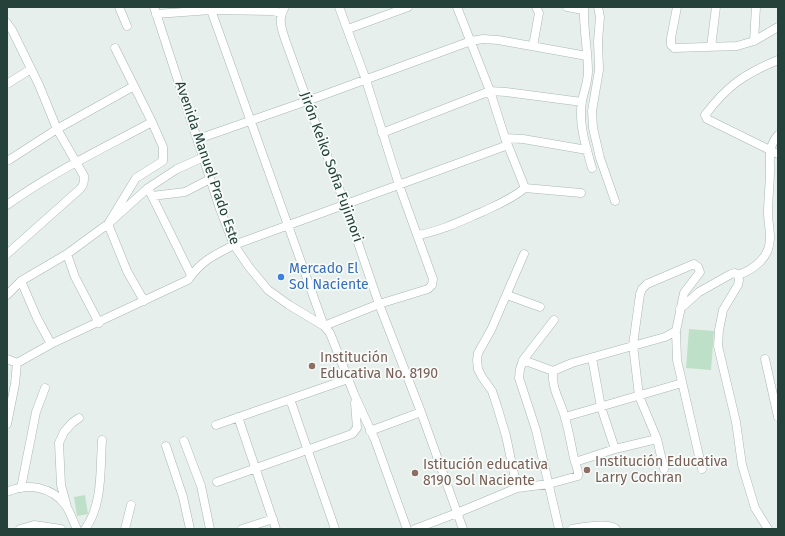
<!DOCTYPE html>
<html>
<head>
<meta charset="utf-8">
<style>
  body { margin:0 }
  #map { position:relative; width:785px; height:536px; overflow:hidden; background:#e6efeb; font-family:"Fira Sans",sans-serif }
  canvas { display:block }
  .frame { position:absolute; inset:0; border:8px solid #24423a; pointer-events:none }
</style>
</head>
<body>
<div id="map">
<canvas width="785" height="536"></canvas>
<div class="frame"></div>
</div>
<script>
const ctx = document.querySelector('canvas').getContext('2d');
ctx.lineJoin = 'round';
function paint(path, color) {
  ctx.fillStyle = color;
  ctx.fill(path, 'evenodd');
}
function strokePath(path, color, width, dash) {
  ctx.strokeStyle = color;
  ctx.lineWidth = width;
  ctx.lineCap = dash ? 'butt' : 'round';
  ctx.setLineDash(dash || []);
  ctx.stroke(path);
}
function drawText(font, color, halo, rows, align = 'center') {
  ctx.font = font + ' "Fira Sans",sans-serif';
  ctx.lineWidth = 3.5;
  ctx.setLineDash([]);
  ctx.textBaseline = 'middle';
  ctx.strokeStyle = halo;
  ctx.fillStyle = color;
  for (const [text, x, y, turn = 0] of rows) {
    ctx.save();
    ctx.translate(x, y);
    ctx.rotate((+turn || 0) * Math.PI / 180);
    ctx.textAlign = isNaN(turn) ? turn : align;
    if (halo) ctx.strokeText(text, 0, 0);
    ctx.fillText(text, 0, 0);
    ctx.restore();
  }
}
paint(new Path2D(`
  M689,329l25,2 -3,39 -25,-2z
  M85,495l3,19 -11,2 -3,-19z`), '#bfe0c8');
const minor = new Path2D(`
  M119,7l8,19
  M154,7l66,202 14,36 15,22 19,23 21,15 35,21 6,7 24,61 21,46 32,89
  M285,7c-8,12 -3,23 1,35l59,163 34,99 42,108 42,117
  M457,7l33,84 15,47 20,50
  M567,7l16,3
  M584,7c-1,21 4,43 4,64 0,11 -4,20 -6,30 -4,22 4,46 10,67
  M598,7l2,10 -2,24 1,29 -7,41 1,17 7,30 15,43
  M677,7l-6,31v7l3,3 63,-2 17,-5 24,-14
  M211,10l113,316 55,-22 49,-15 4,-4 1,-6 -34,-94 -33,-105 -27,-73
  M156,14l55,-4 62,1 8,2
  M7,23l5,7 27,55 18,44 27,47c0,6 0,9 -4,13l-73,65
  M348,29l60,-22
  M754,41l2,-34
  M533,46l6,-33 -3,-6
  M711,47l5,-40
  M115,48l37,74 11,25v14l-27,17 -28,46 19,47 17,30
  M778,60c-34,14 -51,26 -73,55l2,4 71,35
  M7,84l24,-15
  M382,133l108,-42 16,1 76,10
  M505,138l18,1 64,11
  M198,139l109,-38 164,-60 12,-2 15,1 89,16
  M9,160l48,-31 77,-43
  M148,188l43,87
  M152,196l33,-4 25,-13
  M7,205c44,-32 97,-57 145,-83
  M418,235c23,-4 43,-14 64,-23 15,-7 30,-13 43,-24l56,5
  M67,254l8,23 24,46
  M738,275c17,-6 32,-18 32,-37 0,-9 -2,-17 -2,-25 0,-14 2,-29 2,-43 0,-14 -2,-23 8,-35
  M21,281l16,37 14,26
  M7,295l14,-14 46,-27 41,-30 40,-36 29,-19 27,-12
  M507,295l33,12
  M680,309l19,-17 32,-18 4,-1 3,2 1,5 -1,5 -15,25 -4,20 -1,16 18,76 6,43 13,43 13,21
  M554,320l-31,40 -3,9 -1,9 17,52 23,99
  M592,358l9,49 14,42
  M7,359l10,4
  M765,359l13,58
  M523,360l30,11
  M290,399l45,130
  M238,417l38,112
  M565,417l117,-34
  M7,424l8,-40 2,-21 34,-19 137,-64c14,-20 25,-24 46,-35l274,-100
  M216,425l132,-46
  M370,431l51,-19
  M184,441l17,45 9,43
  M166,446l17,51 7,32
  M575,462l40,-13 42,-10
  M664,469l-7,-30 -18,-43 -6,-51 7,-51 2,-5 5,-5 47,-20 4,3 2,5 -16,21 -8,38 1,29 25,109
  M217,482l135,-48 5,-6 -2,-25
  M21,488l15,-76 9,-24
  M517,488l-11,-52 -9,-30 -5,-15 -10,-14 -4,-8 -1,-9 1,-7 13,-23 33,-76
  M7,492c20,-10 46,-5 59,14 5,7 7,16 11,23
  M67,507l-6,-22 -2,-42 5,-11 8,-9 7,-5
  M20,529l14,-4 27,4
  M85,529c18,-24 15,-60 17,-89
  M125,529l6,-24
  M242,529l31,-10
  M415,529l42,-16 60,-25 32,-4 29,-8c1,-6 -3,-12 -4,-18 -3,-13 -5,-27 -9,-40 -4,-17 -14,-29 -12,-47l19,-8 93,-26 11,-6
  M572,529c9,-2 38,-7 44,0`);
strokePath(minor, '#a8b8b2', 9);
strokePath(minor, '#fff', 8);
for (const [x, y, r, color] of [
  [281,277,4,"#3f7fe0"],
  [312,366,4,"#8d6e63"],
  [587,470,4,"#8d6e63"],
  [415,473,4,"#8d6e63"]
]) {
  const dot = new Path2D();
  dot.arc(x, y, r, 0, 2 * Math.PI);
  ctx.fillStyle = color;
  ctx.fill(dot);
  strokePath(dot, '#f7fbf9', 1.5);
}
drawText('14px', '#24423a', '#f7fbf9', [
  ["Avenida Manuel Prado Este",207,163,71],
  ["Jirón Keiko Sofia Fujimori",331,167,70]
]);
drawText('14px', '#366cbe', '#f7fbf9', [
  ["Mercado El",289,269],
  ["Sol Naciente",289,285]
], 'left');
drawText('14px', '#785e54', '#f7fbf9', [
  ["Institución",320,358],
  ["Educativa No. 8190",320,374],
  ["Institución Educativa",595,462],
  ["Larry Cochran",595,478],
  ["Istitución educativa",423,465],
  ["8190 Sol Naciente",423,481]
], 'left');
</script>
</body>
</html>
